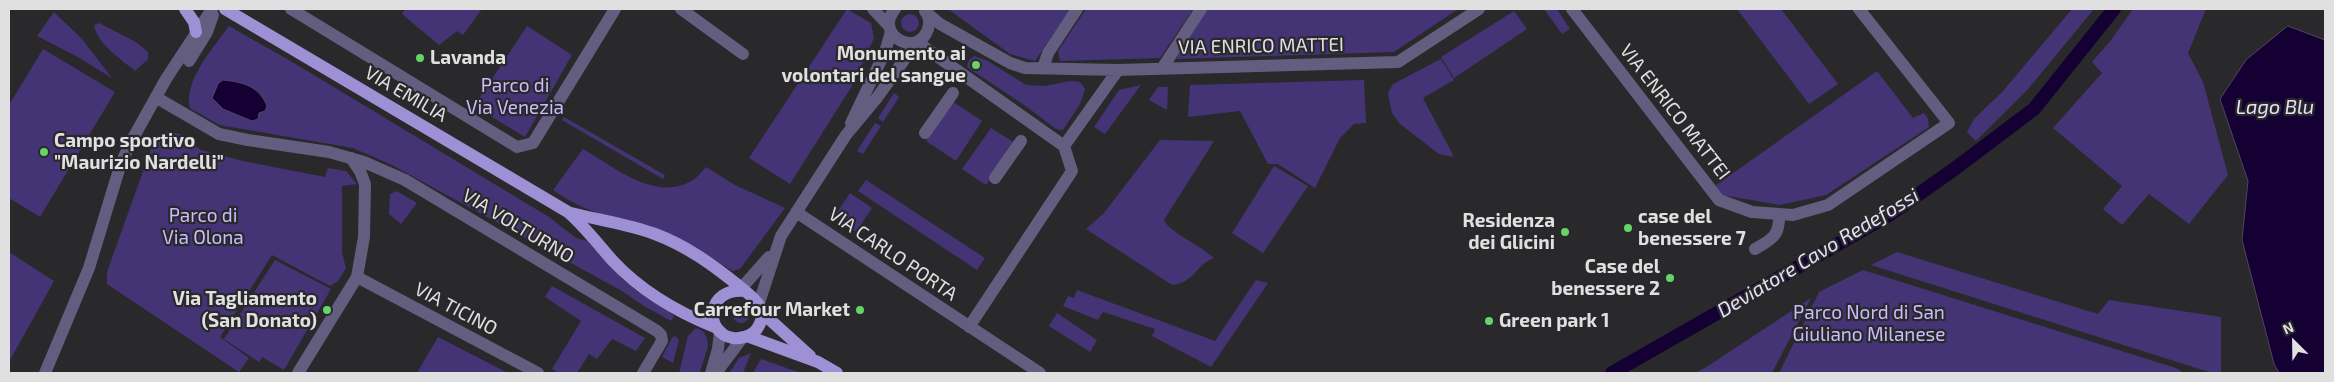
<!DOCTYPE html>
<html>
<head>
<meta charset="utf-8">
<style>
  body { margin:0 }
  #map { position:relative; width:2334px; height:382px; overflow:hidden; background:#29282b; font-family:"Exo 2",sans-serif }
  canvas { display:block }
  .frame { position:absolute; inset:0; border:10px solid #e0e0e1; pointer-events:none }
  .north { position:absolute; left:2269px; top:317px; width:50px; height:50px; -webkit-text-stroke:4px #29282b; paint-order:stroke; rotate:337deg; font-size:14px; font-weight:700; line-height:20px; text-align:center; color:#e0e0e1 }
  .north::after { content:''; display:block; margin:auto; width:18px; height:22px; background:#e0e0e1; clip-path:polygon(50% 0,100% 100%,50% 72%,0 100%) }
</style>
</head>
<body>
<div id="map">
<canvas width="2334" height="382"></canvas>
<div class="frame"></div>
<div class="north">N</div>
</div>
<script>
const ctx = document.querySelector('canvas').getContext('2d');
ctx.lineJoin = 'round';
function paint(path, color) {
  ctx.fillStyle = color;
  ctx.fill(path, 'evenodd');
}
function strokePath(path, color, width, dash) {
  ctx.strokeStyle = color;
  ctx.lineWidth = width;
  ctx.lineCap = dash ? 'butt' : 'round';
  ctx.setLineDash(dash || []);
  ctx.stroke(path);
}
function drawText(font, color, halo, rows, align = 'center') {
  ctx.font = font + ' "Exo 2",sans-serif';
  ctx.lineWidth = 4.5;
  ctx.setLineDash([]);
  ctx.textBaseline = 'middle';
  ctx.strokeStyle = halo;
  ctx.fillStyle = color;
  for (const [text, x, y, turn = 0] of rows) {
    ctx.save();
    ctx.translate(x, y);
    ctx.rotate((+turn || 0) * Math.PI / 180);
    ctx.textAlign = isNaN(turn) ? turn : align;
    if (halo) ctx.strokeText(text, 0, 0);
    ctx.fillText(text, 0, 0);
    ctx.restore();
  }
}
paint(new Path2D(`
  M405,9h77l-19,26 -6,-4 -18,14 -37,-31z
  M847,9l24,14 3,15 -22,48 -62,98 -41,-26z
  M948,9h122l-35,52 -25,-7z
  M1086,9h107l-33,49 -100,3 -2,-10z
  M1207,9h251l-64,43 -218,7 20,-36z
  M1544,9h13l13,20 -8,5z
  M1737,9h44l57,75 -29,20z
  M2072,9h22l-65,79 -53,53 -9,-9 7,-13 29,-28z
  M2133,9h73l-18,44 15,29 25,93 -39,49 -40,-30 -27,31 -19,-16 19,-23 -69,-58 49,-55 -10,-11 19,-22z
  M1514,11l13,18 -73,49 -13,-21z
  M54,12l28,27 30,39 -36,-22 -39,-20z
  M901 23a9 9 0 1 1 18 0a9 9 0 1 1-18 0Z
  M99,23l37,19 12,10v7l-13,12c-15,-13 -37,-26 -41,-46z
  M229,26l65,37 255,154 27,21 12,3 33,37 17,14 34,22 2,2 -3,5 -27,-15 -22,-15 -230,-126 -39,-17 -134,-23 -29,-17c-7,-27 24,-61 39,-82z
  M527,26l45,29 -47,82 -51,-31z
  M43,49l72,43 -75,125 -31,-19v-93z
  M974,56l14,5 38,24 19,1 25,-5 10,1 5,7 -5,15 -17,26 -7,-1 -29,-22 -60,-40 2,-7z
  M1441,59l13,21 -31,18 31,59 -15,-3 -39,-30 -8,-11 -4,-20 5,-9z
  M1877,71l36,47 11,-5 4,6 1,8 -103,68 -46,10 -58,-10 -7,-9z
  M1364,80l2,43 -12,1 -14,14 -25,50 -37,-24h-10l-28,-53 -52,6 2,-32z
  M1141,85l-36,49 -11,-7 25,-37z
  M1158,87h10l-1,23 -18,-10z
  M894,93l5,4 -16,25 -5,-4z
  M952,101l30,20 -26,40 -30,-20z
  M564,117l101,58 -2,4 -101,-59z
  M875,123l6,3 -18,28 -6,-3z
  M991,128l24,15 -29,42 -24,-16z
  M167,131l17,4 5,6 12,9 42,11 82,16 3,-9 18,3 11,13 -15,2v67l4,15 -8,13 -8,5 -58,-31 -52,82 29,21 -10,14 -132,-88v-12l44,-123z
  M1160,140l54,1 -50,79c5,12 39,27 50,38 -20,8 -17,23 -42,27l-86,-56 18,-16z
  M583,149c32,18 72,54 110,31 5,-3 9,-9 13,-13l29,18 50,23 -45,61 -8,2c-22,-14 -37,-27 -62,-36 -45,-17 -76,-16 -117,-45z
  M1274,166l34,20 -45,67 -31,-20z
  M866,180l119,78 -8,12 -119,-79z
  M397,191l20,12 -16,21 -12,-10 1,-20z
  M850,193l22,15 -16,24 -22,-15z
  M9,252l45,29 -45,81z
  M1897,252l201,62 11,-14 112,17v56h-9l-341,-108z
  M275,260l56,29 -47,81 -22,-13 -3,5 -35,-23z
  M1863,270l313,98 8,5h-405l40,-81z
  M1256,280l12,3 -57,84 -59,-31 3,-7 -52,-17 -5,8 -35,-14 5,-10 6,2 3,-8 138,51z
  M552,286l93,52 -9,13 -24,-12 -15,20 -8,-5 -12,19h-18l-7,-4 29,-48 -36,-24z
  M1811,298l-39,75h-77l13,-7z
  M732 314a9 9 0 1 1 18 0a9 9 0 1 1-18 0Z
  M1057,313l40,27 -7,12 -41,-26z
  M696,328l7,3 4,7 1,8 -8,26 -21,1 9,-37z
  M675,336l4,4 -6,23 -11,-6 10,-19z
  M438,337l70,36h-91z
  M751,353l-8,20h-14l10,-15z
  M761,359l40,14h-48z`), '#453475');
const water = new Path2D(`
  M2288,26l37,14v333h-46l-5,-9 -32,-124 6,-59 -28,-82 26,-39z
  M223,80c20,2 36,6 44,26l-2,5 -6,2 -1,6 -6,2 -29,-12 -11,-11 6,-14z`);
paint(water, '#140033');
strokePath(water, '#514367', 1);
strokePath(new Path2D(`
  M1612,373l277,-158 64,-45 81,-61 80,-100`), '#140033', 14);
strokePath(new Path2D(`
  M291,9l226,138 16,-4 82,-134
  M681,9l62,45
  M873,9l16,17
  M895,9c-22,26 23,50 33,20 2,-6 1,-13 -3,-18
  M1572,9l147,191 33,12 41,3 35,-10 121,-82 -90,-114
  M917,42l147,104 54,-76 -93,-2 -15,-5 -70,-39 -13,-11
  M189,61l18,-29 6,-17
  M1163,67l38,-58
  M1043,68l5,-15 29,-44
  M1118,70l280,-8 81,-53
  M157,98l62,36 29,6 81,12 35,10 41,18 252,151 4,4 1,6 -19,32
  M851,123l34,-71 6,-20
  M925,133l28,-40
  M995,178l26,-37
  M796,212l244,161
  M1755,249c18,-10 25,-14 24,-35
  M357,277l181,96
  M735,290l10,-6 24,-27
  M759,303l22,-67 65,-101 30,-36 41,-57
  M969,327l103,-156 -8,-25
  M45,373l44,-105 32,-105 11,-23 34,-61 46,-70
  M298,373l59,-96 7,-40 1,-53 -5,-13 -9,-13
  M711,373l7,-24 2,-18
  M716,373l27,-36`), '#635d7f', 12);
strokePath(new Path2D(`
  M185,9l9,13 2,10
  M225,9l343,203c17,15 30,32 45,49 28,30 66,52 104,67
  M571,213c28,7 57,11 84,21 32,12 58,31 84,52 13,11 32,22 18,43 -5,7 -16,10 -24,9 -30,-5 -27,-51 12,-47
  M761,308l7,10 42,38
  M747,336l71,26 19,11`), '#9e90d4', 12);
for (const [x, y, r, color] of [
  [420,58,5,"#68d465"],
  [976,65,5,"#68d465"],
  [44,152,5,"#68d465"],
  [1628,228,5,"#68d465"],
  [1565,232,5,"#68d465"],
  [1670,278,5,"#68d465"],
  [327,310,5,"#68d465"],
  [860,310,5,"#68d465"],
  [1489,321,5,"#68d465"]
]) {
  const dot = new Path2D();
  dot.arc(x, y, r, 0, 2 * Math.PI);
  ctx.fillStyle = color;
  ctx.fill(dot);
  strokePath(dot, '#29282b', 2);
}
drawText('19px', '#e0e0e1', '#29282b', [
  ["VIA ENRICO MATTEI",1261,46,-1],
  ["VIA EMILIA",406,94,30],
  ["VIA ENRICO MATTEI",1675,112,52],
  ["VIA VOLTURNO",518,226,31],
  ["VIA CARLO PORTA",893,254,34],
  ["VIA TICINO",456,309,28]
]);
drawText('bold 19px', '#e0e0e1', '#29282b', [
  ["Monumento ai",966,54],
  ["volontari del sangue",966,76],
  ["Lavanda",430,58,"left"],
  ["Campo sportivo",54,141,"left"],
  ["\"Maurizio Nardelli\"",54,163,"left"],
  ["case del",1638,217,"left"],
  ["benessere 7",1638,239,"left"],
  ["Residenza",1555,221],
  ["dei Glicini",1555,243],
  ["Case del",1660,267],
  ["benessere 2",1660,289],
  ["Via Tagliamento",317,299],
  ["(San Donato)",317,321],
  ["Carrefour Market",850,310],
  ["Green park 1",1499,321,"left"]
], 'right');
drawText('19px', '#c9bdfd', '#29282b', [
  ["Parco di",515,86],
  ["Via Venezia",515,108],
  ["Parco di",203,216],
  ["Via Olona",203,238],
  ["Parco Nord di San",1869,313],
  ["Giuliano Milanese",1869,335]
]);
drawText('italic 20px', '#e4e0f6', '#29282b', [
  ["Lago Blu",2275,107],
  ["Deviatore Cavo Redefossi",1818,253,-31]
]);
</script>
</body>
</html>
